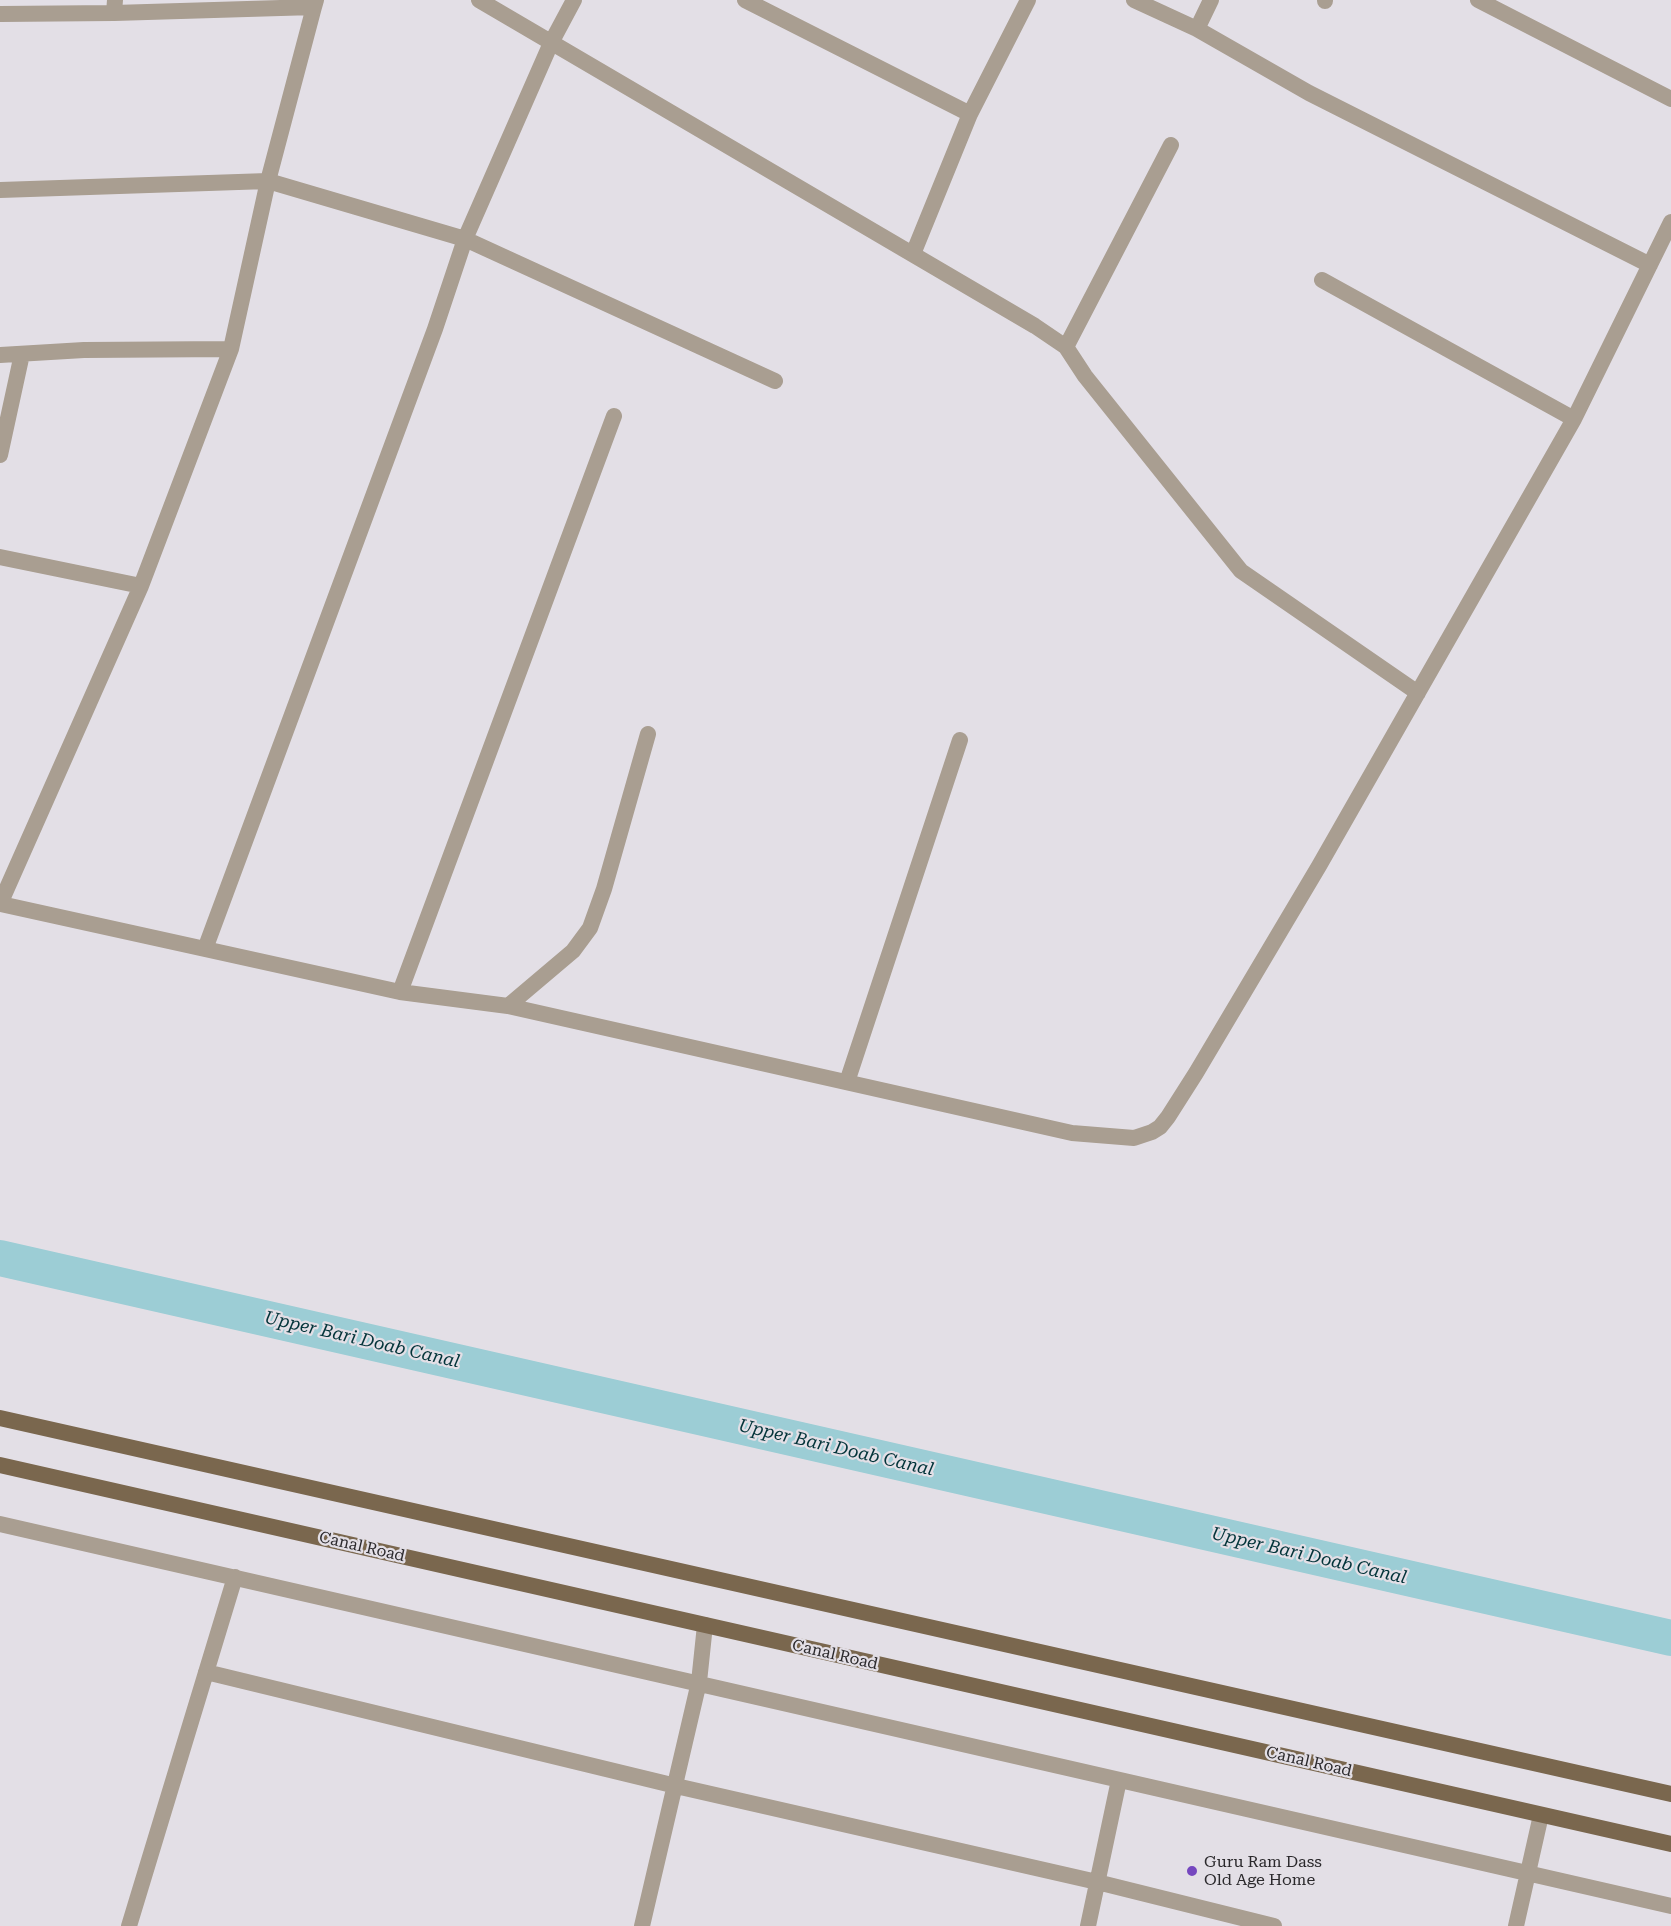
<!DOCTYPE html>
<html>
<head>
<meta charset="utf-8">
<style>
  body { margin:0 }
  canvas { display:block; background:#e3dfe6 }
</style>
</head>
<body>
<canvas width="1671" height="1926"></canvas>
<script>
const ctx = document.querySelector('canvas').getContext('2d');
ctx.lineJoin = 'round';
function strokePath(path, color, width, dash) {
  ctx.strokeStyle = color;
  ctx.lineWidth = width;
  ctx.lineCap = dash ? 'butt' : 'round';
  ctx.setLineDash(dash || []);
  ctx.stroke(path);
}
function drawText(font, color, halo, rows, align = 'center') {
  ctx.font = font + ' "Roboto Serif",serif';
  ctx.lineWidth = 4.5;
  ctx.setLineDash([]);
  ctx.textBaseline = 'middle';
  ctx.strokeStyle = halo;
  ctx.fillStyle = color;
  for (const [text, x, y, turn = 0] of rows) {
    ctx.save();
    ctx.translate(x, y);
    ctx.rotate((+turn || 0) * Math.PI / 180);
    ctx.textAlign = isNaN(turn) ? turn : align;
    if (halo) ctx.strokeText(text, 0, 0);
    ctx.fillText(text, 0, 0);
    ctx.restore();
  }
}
strokePath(new Path2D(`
  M0,1258l1671,380`), '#9ccdd5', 36);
strokePath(new Path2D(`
  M115,0l-1,13 200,-6 2,-7
  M479,0l556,326 31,21 19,29 156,195 177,122
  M745,0l225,114 58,-114
  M1134,0l63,29
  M1211,0l-14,29 112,64 341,172
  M1478,0l193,99
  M1325,1v-1
  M0,14l114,-1
  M0,190l268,-9 197,58 310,142
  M913,254l57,-140
  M1322,280l252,139
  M1066,347l105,-202
  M0,355l84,-5 147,-1
  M0,455l22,-101
  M0,557l141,29 90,-237 37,-168 46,-174
  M0,904l141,-318
  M1,904l204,45 230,-620 30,-90 86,-196 23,-43
  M205,949l195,43 214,-576
  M400,992l108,14 564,127 62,5 18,-6 8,-5 8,-10 28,-44 123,-207 255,-447 97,-197
  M508,1006l65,-55 17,-23 14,-39 44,-155
  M847,1082l113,-342
  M0,1524l1671,382
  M206,1672l470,114 421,96 177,44
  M129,1926l106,-349
  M642,1926l57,-244 6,-57
  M1088,1926l31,-146
  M1516,1926l25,-111`), '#a99e91', 16);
strokePath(new Path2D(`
  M0,1418l1671,376
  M0,1465l1671,379`), '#7a674e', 16);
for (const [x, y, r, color] of [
  [1192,1871,6,"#7547bf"]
]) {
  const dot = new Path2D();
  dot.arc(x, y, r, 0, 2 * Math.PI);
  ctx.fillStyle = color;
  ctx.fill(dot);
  strokePath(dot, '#e3dfe6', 2);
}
drawText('16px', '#2b292c', '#e3dfe6', [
  ["Canal Road",362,1547,13],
  ["Canal Road",835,1655,13],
  ["Canal Road",1309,1762,13]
]);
drawText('16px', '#2b292c', '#e3dfe6', [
  ["Guru Ram Dass",1204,1862],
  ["Old Age Home",1204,1880]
], 'left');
drawText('italic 18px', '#03343a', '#e3dfe6', [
  ["Upper Bari Doab Canal",362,1340,13],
  ["Upper Bari Doab Canal",836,1448,13],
  ["Upper Bari Doab Canal",1309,1556,13]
]);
</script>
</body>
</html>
